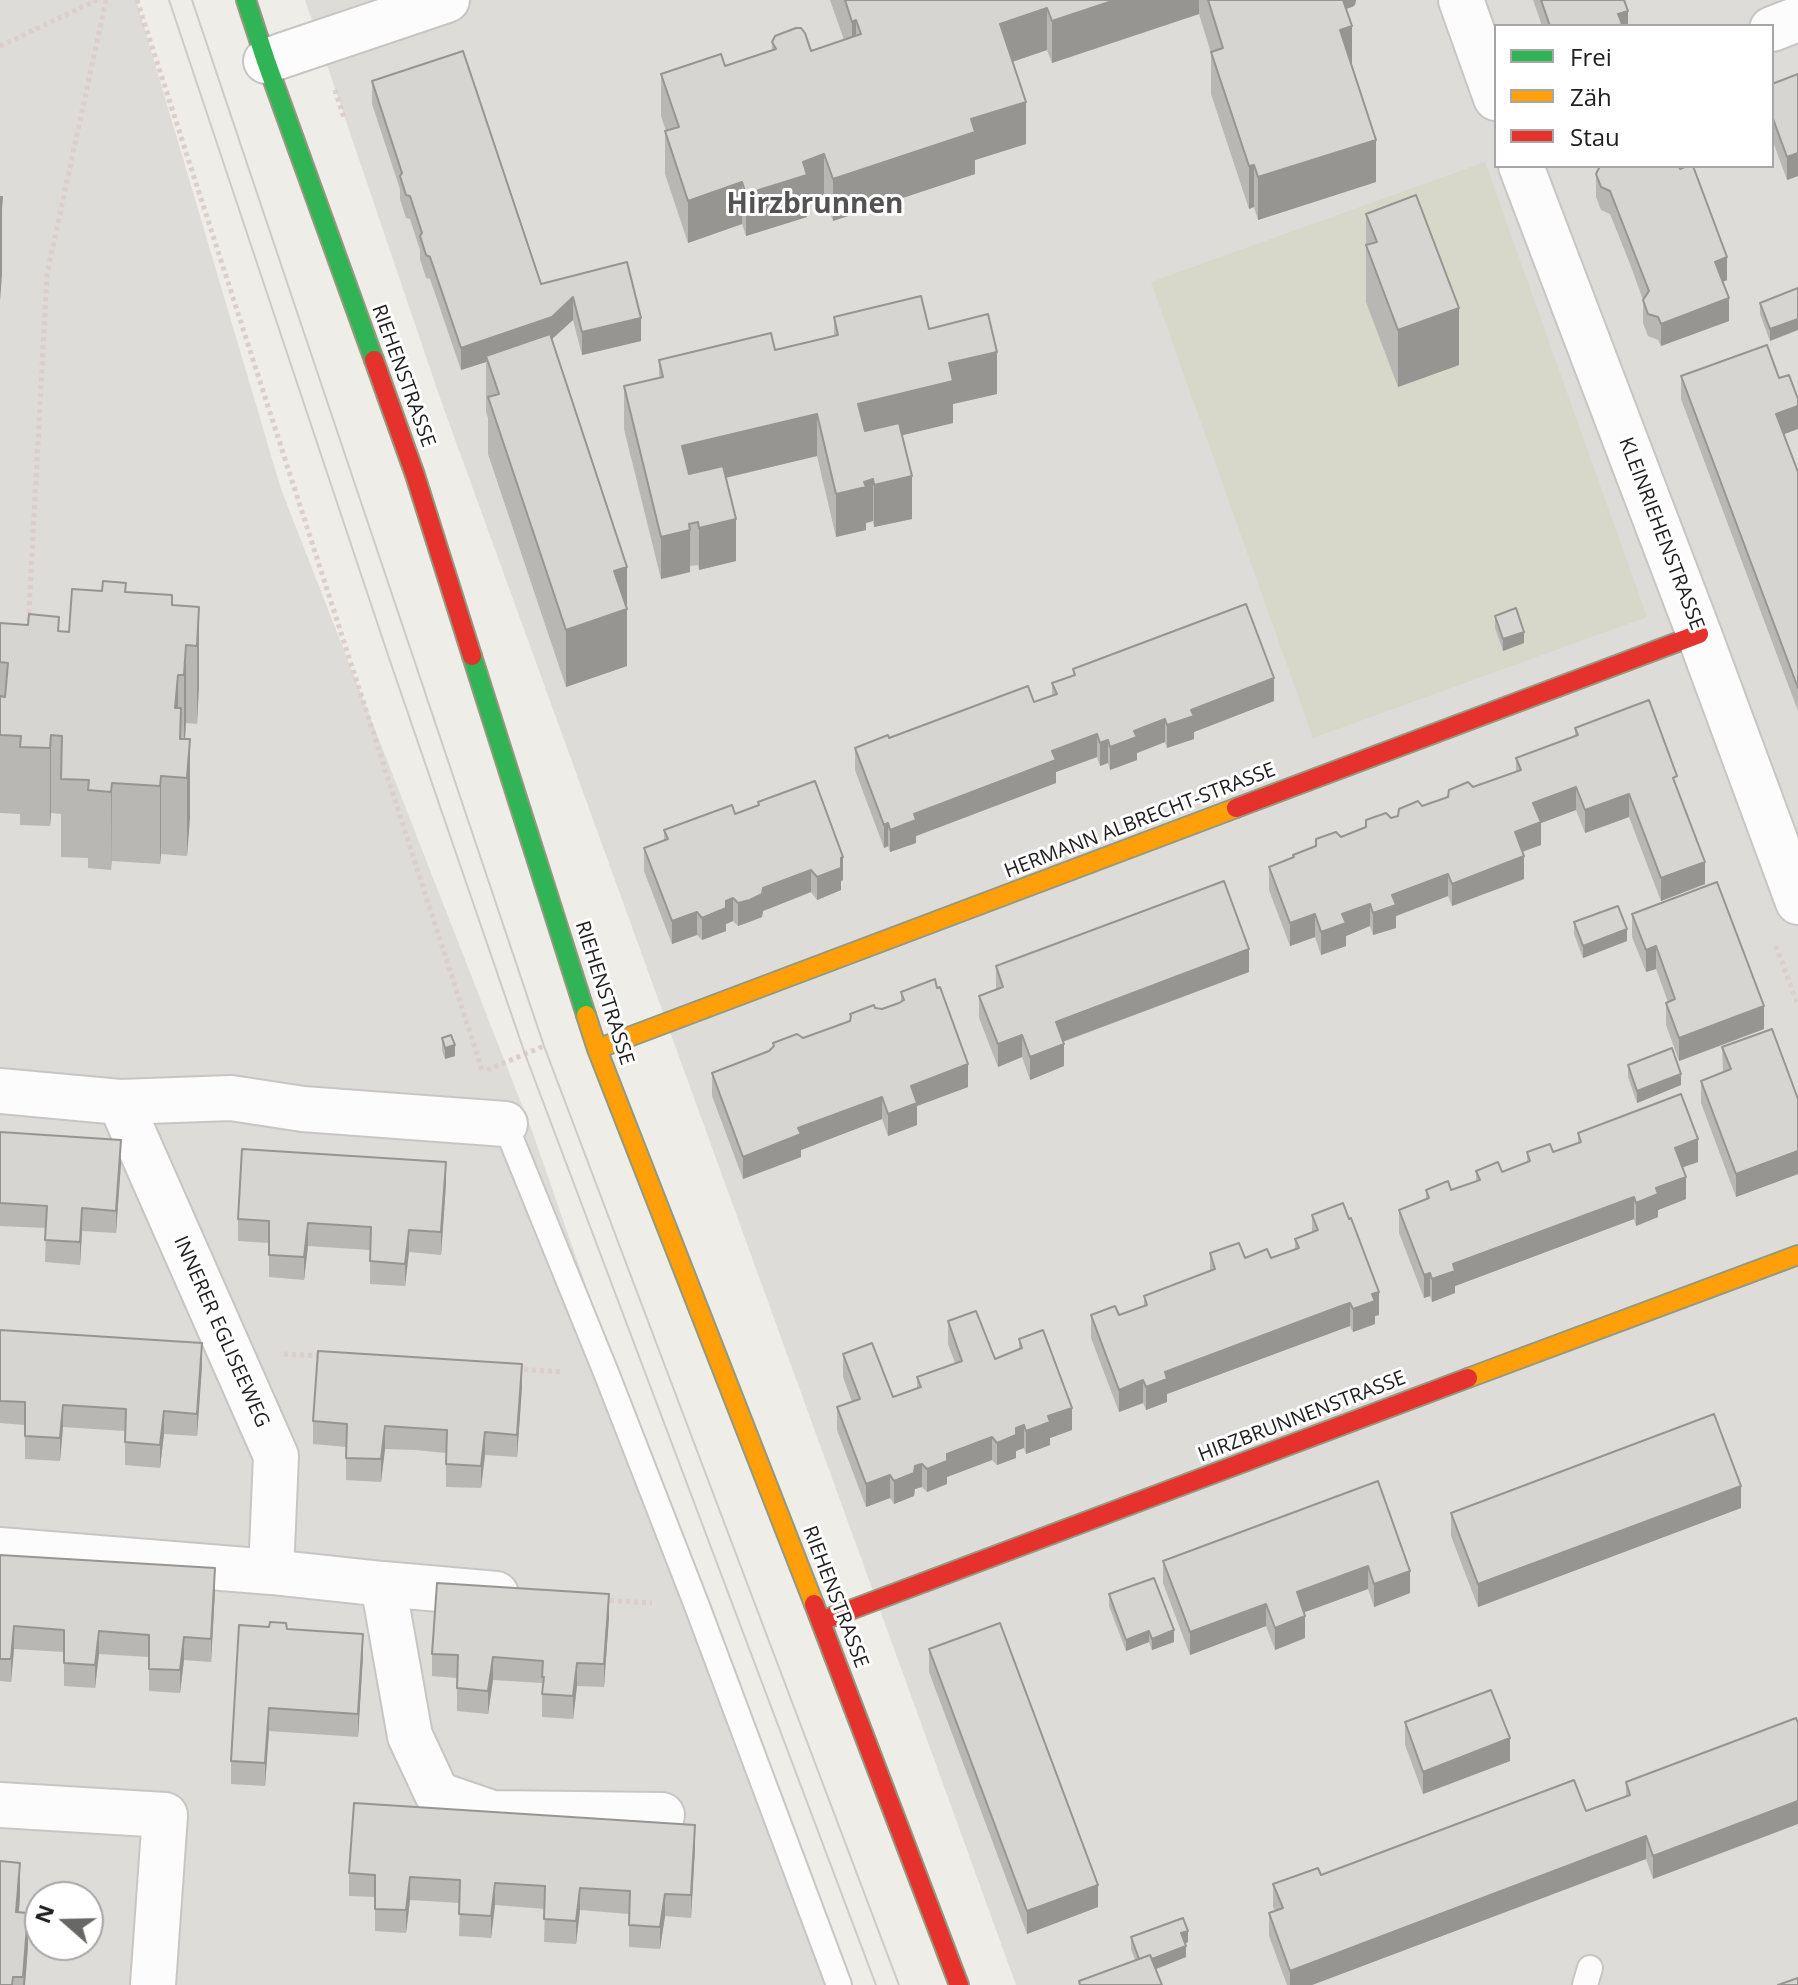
<!DOCTYPE html>
<html>
<head>
<meta charset="utf-8">
<style>
  body { margin:0 }
  #map { position:relative; width:1798px; height:1985px; overflow:hidden; background:#eeede8; font-family:"Open Sans",sans-serif }
  canvas { display:block }
  .legend { position:absolute; left:1494px; top:24px; width:280px; height:144px; box-sizing:border-box; background:#fff; border:2px solid #a6a6a6; margin:0; padding:10px 14px; list-style:none; font-size:24px; color:#202020 }
  .legend li { display:flex; align-items:center; gap:16px; height:40px }
  .legend b { width:40px; border:2px solid #a6a6a6 }
  .north { position:absolute; left:24px; top:1881px; width:80px; height:80px; box-sizing:border-box; background:#fff; border:2px solid #a6a6a6; border-radius:50%; rotate:290deg; font-size:22px; font-weight:700; line-height:32px; text-align:center; color:#202020 }
  .north::after { content:''; display:block; margin:auto; width:28px; height:36px; background:#686866; clip-path:polygon(50% 0,100% 100%,50% 72%,0 100%) }
</style>
</head>
<body>
<div id="map">
<canvas width="1798" height="1985"></canvas>
<ul class="legend">
<li><b style="height:10px;background:#30b455"></b>Frei</li>
<li><b style="height:10px;background:#ff9f0a"></b>Zäh</li>
<li><b style="height:10px;background:#e5322d"></b>Stau</li>
</ul>
<div class="north">N</div>
</div>
<script>
const ctx = document.querySelector('canvas').getContext('2d');
ctx.lineJoin = 'round';
function paint(path, color) {
  ctx.fillStyle = color;
  ctx.fill(path, 'evenodd');
}
function strokePath(path, color, width, dash) {
  ctx.strokeStyle = color;
  ctx.lineWidth = width;
  ctx.lineCap = dash ? 'butt' : 'round';
  ctx.setLineDash(dash || []);
  ctx.stroke(path);
}
function drawText(font, color, halo, rows, align = 'center') {
  ctx.font = font + ' "Open Sans",sans-serif';
  ctx.lineWidth = 6;
  ctx.setLineDash([]);
  ctx.textBaseline = 'middle';
  ctx.strokeStyle = halo;
  ctx.fillStyle = color;
  for (const [text, x, y, turn = 0] of rows) {
    ctx.save();
    ctx.translate(x, y);
    ctx.rotate((+turn || 0) * Math.PI / 180);
    ctx.textAlign = isNaN(turn) ? turn : align;
    if (halo) ctx.strokeText(text, 0, 0);
    ctx.fillText(text, 0, 0);
    ctx.restore();
  }
}
paint(new Path2D(`
  M0,0h136l145,489 251,642 298,854h-830zM40,1897h48v48h-48z
  M305,0h1493v1985h-782l-576,-1587zM1496,26h276v140h-276z`), '#dddcd9');
paint(new Path2D(`
  M1485,162l162,455 -334,121 -162,-456z`), '#d7d8c9');
const lane = new Path2D(`
  M505,1124l102,251 90,231 142,379
  M1585,1985l5,-17`);
const street = new Path2D(`
  M1461,0l35,98
  M1772,29l26,-10
  M266,61l181,-61
  M1521,166l178,468 99,268
  M0,1091l120,11 111,-4 72,11 202,15
  M0,1550l271,22 5,-116 -156,-354
  M271,1572l112,12 27,152 27,58 55,19 170,2
  M383,1584l113,10
  M0,1805l165,10 -12,170`);
const fast = new Path2D(`
  M246,0l20,61 108,299
  M472,656l114,359`);
const slow = new Path2D(`
  M586,1015l11,34 217,555
  M597,1049l639,-241
  M1468,1378l330,-123`);
const jam = new Path2D(`
  M374,360l41,115 57,181
  M1236,808l463,-174
  M814,1604l145,381
  M821,1621l647,-243`);
strokePath(lane, '#c7c6c4', 28);
strokePath(street, '#c7c6c4', 48);
strokePath(fast, '#95997f', 22);
strokePath(slow, '#95997f', 22);
strokePath(jam, '#95997f', 22);
strokePath(new Path2D(`
  M137,0l346,1073
  M0,46l97,-46
  M335,90l9,28
  M28,629l19,-355 59,-274
  M1776,946l22,59
  M487,1070l57,-24
  M284,1354l38,2
  M516,1369l46,3
  M602,1600l50,3`), '#dcceca', 5, [4, 4]);
strokePath(lane, '#fcfcfc', 24);
strokePath(street, '#fcfcfc', 44);
strokePath(fast, '#30b455', 18);
strokePath(slow, '#ff9f0a', 18);
strokePath(jam, '#e5322d', 18);
strokePath(new Path2D(`
  M169,0l221,661 135,393 351,931
  M192,0l352,1046 355,939`), '#cbcbca', 2);
paint(new Path2D(`
  M830,0h526l-1,5 -9,4 6,56 24,117 -118,38 -4,-13 -5,2 -38,-115v-41l-12,-39 -147,49 -5,-13 -35,12 14,82 -51,16v14l-142,47 -9,-25 -17,6v15l-61,19 -4,-12 -54,19 -23,-69v-43h1l-5,-15v-42l64,-8 47,-16v-8l39,9 33,-11z
  M1533,0h91l4,26h-86z
  M1798,74v102l-11,4 -15,-41v-55z
  M372,81l169,203 86,-22 14,79 -59,14 -9,-35 -21,19 75,228v99l-61,21 -78,-233v-36l-2,-6v-50l-25,8 -31,-91 -4,-1 -6,-19v-9l-10,-31 -4,-1 -6,-19v-10l-28,-85z
  M1596,174l131,106 -4,2 6,39 -68,25 -3,-6 -10,-4 -5,-13v-23l-13,-36 -20,-50 -9,-4 -5,-13z
  M1366,214l93,151 -61,22 -32,-85z
  M1798,288l-28,53 -10,-27v-11z
  M834,317l95,12 68,65 -44,10v19l-51,12 10,84 -38,8 -1,-6 -7,2v7l-30,7 -19,-81 -91,22 10,83 -37,9 -1,-5 -8,1v6l-29,7 -37,-150v-43l35,-8v-18l116,-10 59,-14z
  M1681,376l117,53 -14,5 14,38v239l-117,-312z
  M102,591l24,1 46,13 27,2v78l-2,39 -11,-1 -1,16 5,78 -3,39 -26,-2 -1,10 -48,-3 -1,9 -23,-2v-10l-27,-1v-43l-10,-1 -1,13 -30,-1v-11l-20,-1v-190l69,9z
  M1495,616l29,27 -21,8 -8,-23z
  M1073,669l201,32 -80,31v7l-27,9 -2,-6 -28,11v7l-27,10 -2,-7 -8,3 -3,-9 -41,15v11l-140,53v7l-26,9 -2,-6 -4,2 -29,-78v-22l179,-46 18,-7v-12l21,-8z
  M1575,728l102,59 28,97 -44,17 -32,-84 -44,16 -9,-23 -35,13v22l-18,7 1,27 -72,27 -4,-10 -52,20v12l-23,7 -3,-9 -24,10v10l-25,9 -6,-18 -25,9 -21,-56v-23l24,-9v-3l223,-83v-14l59,-22z
  M758,802l85,78 -2,1v9l-24,10 -6,-8 -48,19 -1,6 -12,5 -12,4 -5,-5 -7,3v7l-24,9 -5,-5 -25,9 -28,-73v-23l20,-7v-11l71,-16 23,-9z
  M1632,914l132,115 -85,32 -13,-36v-22l2,-1 -12,-33 -10,3 -14,-35z
  M1574,922l53,19 -44,17 -9,-24z
  M996,966l253,6 -186,70 1,24 -34,14 -8,-23 -24,10 -19,-49v-22l17,-6z
  M901,992l67,95 -51,19v19l-29,11 -6,-17 -81,31v7l-58,22 -31,-83v-23l57,-22 4,-4v-4l30,-5 47,-17v-7l25,-6 7,1 19,-7z
  M442,1038l13,18 -10,3 -3,-9z
  M1722,1047l76,52v75l-62,23 -35,-94v-22l22,-9z
  M1628,1065l53,20 -44,18 -9,-26z
  M0,1132l121,31 -5,70 -34,-2 -2,34 -35,-3 1,-34 -46,-2z
  M1578,1133l120,29 -15,5 3,32 -28,11v7l-22,9 -2,-7 -179,67v7l-23,9 -2,-6 -6,2 -25,-65v-23l27,-10v-10h25l25,-9v-10l26,1 25,-10v-10h26l25,-9z
  M446,1184l-5,71 -32,-3 -4,34 -35,-2v-34l-62,-4 -4,34 -35,-3v-34l-31,-2v-22z
  M1312,1215l67,100 -4,1v8l-22,8 -3,-6 -9,3 -174,65v8l-21,8 -3,-7 -24,9 -28,-74v-23h28l25,-9v-10l66,-26v-17l35,5h26l24,-9v-10l17,-6z
  M948,1321l47,38 24,-9v-11l53,91 -22,8v7l-24,9 -2,-6 -8,3v7l-19,7 -5,-5 -45,17v7l-20,8 -5,-5 -4,1 -3,1 -1,7 -20,8 -4,-6 -24,9 -29,-77v-23l15,-5 -9,-25v-23l50,43 24,-9v-11l38,-14 -7,-19z
  M0,1330l202,36 -5,70 -33,-2 -4,34 -35,-3v-34l-62,-4 -3,34 -35,-2v-34l-25,-2z
  M522,1387l-5,70 -32,-2 -4,33 -35,-1v-34l-31,-3 -30,-1 -4,33 -35,-2v-33l-33,-3v-23z
  M1378,1481l32,112 -36,14 -6,-18 -64,23 1,26 -30,12 -9,-24 -76,29 -27,-72v-22z
  M1741,1508l-263,99 -27,-71v-23z
  M0,1555l215,36 -4,71 -27,-2 -4,33 -31,-2v-34l-50,-3 -4,34 -31,-2v-34l-50,-3 -3,33 -11,-1z
  M1109,1594l65,48 -22,8 -3,-8 -23,9 -17,-45z
  M609,1617l-5,70 -27,-1 -4,33 -31,-2v-34l-49,-3 -5,34 -31,-3v-33l-25,-2v-22z
  M287,1629l76,27 -5,81 -89,-6 -4,55 -34,-2v-23z
  M929,1649l169,258 -71,27 -98,-262z
  M1796,1718l-143,161 -7,-20 -334,126h-25l-18,-49v-23l6,-2 -2,-4v-23l48,-9 265,-64 40,-15v-14z
  M1405,1722l105,39 -87,33 -18,-49z
  M695,1848l-4,70 -26,-2 -5,33 -31,-2v-33l-49,-4 -4,34 -32,-2 1,-33 -50,-4 -4,33 -32,-2 1,-33 -50,-3 -4,33 -31,-2v-34l-26,-1v-23z
  M20,1896l-1,16 9,34 -3,39h-25z
  M1131,1937l57,5 -3,1 1,14 -30,12 6,16h-83v-4l56,-21 -4,-11z`), '#b8b7b4');
paint(new Path2D(`
  M1115,0h84v14l-147,49v-42z
  M1334,0h22l-1,5 -3,2 -18,6z
  M1047,8v42l-47,16v-42z
  M1628,11v15h-12l2,-12z
  M856,20v42l-4,2v-42z
  M1352,26v42l-12,-38z
  M1026,102v42l-51,16v14l-142,47v-42l138,-60z
  M1376,140v42l-118,38v-43z
  M1798,153v23l-11,4v-23z
  M824,154v42l-17,6v15l-61,19v-42l57,-32z
  M1254,165v42l-5,2v-43z
  M742,182v42l-54,19v-42z
  M2,197v78l-2,26v-78z
  M1727,257v23l-12,5v-23z
  M573,297v23l-21,19 -66,17v6l-25,8v-22z
  M1729,298v23l-68,25v-22z
  M1459,308v57l-61,22v-57z
  M641,318v23l-59,14v-23z
  M1798,319v11l-28,11v-12z
  M997,352v42l-44,10v19l-95,23v-42l91,-41z
  M1798,406v23l-22,8v-23z
  M817,414v42l-135,32v-42z
  M912,476v43l-38,8v-42z
  M873,479v42l-7,2v7l-30,7v-43z
  M736,519v42l-37,9v-42z
  M690,530v42l-29,7v-42z
  M627,567v99l-61,21v-57l48,-59z
  M199,607v78l-2,39v-78z
  M1524,632v11l-21,8v-12z
  M186,645v78l-2,30v-78z
  M178,675v78l-3,-45z
  M1274,678v23l-80,31v7l-27,9v-23l24,-15z
  M1165,719v23l-28,11v7l-27,10v-23l24,-16z
  M1097,734v23l-41,15v11l-140,53v7l-26,9v-22l24,-16 138,-63z
  M51,735v78l-1,13v-78z
  M190,739v78l-3,39v-78z
  M1108,740v23l-8,3v-23z
  M161,776v78l-1,10v-78z
  M112,783l-1,87v-78z
  M1576,787v23l-35,13v22l-26,9v-22l18,-29z
  M1629,794v23l-44,16v-23z
  M888,823v23l-4,2v-23z
  M1524,856v23l-72,27v-22z
  M843,857v23l-2,1v9l-24,10v-23z
  M1705,862v22l-44,17v-23z
  M811,870v22l-48,19 -1,6 -24,9v-23l25,-15z
  M1448,874v22l-52,20v12l-23,7v-22l19,-18z
  M733,898v23l-7,3v7l-24,9v-22l24,-17z
  M1370,904v22l-24,10v10l-25,9v-23l21,-18z
  M697,912v23l-25,9v-23z
  M1315,914v23l-25,9v-23z
  M1627,929v12l-44,17v-12z
  M1656,946v23l-10,3v-22z
  M1249,949v23l-193,72v-22z
  M1764,1006v23l-85,32v-23z
  M1022,1035v22l-24,10v-23z
  M1064,1044v22l-34,14v-23z
  M455,1045v11l-10,3v-11z
  M968,1064v23l-51,19v19l-29,11v-22l23,-28z
  M1681,1074v11l-44,18v-12z
  M882,1097v22l-81,31v7l-58,22v-22l55,-29z
  M1698,1139v23l-23,8v-22z
  M121,1140v23l-5,70v-22z
  M1798,1151v23l-62,23v-23z
  M446,1162v22l-5,71v-23z
  M1686,1177v22l-28,11v7l-22,9v-23l20,-15z
  M1634,1197v22l-179,67v7l-23,9v-23l21,-15z
  M82,1208v23l-2,34v-23z
  M308,1223v23l-4,34v-23z
  M409,1230v22l-4,34v-22z
  M1430,1273v23l-6,2v-23z
  M1379,1292v23l-4,1v8l-22,8v-23l19,-15z
  M1350,1303v23l-183,68v8l-21,8v-23l19,-15z
  M202,1343v23l-5,70v-22z
  M522,1364v23l-5,70v-22z
  M1143,1380v23l-24,9v-22z
  M63,1405v22l-3,34v-23z
  M1072,1408v22l-22,8v7l-24,9v-23l22,-15z
  M164,1411v23l-4,34v-23z
  M1024,1425v23l-8,3v7l-19,7v-22l19,-15z
  M385,1426v23l-4,33v-23z
  M485,1432v23l-4,33v-22z
  M992,1437v23l-45,17v7l-20,8v-23l20,-15z
  M922,1464v23l-7,2 -1,7 -20,8v-23l21,-15z
  M890,1475v23l-24,9v-23z
  M1741,1486v22l-263,99v-23z
  M1368,1566v23l-71,26v-23z
  M215,1568v23l-4,71v-23z
  M1410,1571v22l-36,14v-23z
  M609,1594v23l-5,70v-23z
  M1266,1604v22l-76,29v-23z
  M1305,1616v22l-30,12v-22z
  M14,1626v23l-3,33v-23z
  M1174,1630v12l-22,8v-11z
  M99,1631v23l-4,34v-23z
  M1149,1631v11l-23,9v-11z
  M363,1634v22l-5,81v-23z
  M184,1637v23l-4,33v-23z
  M493,1657v23l-5,34v-23z
  M577,1663v23l-4,33v-23z
  M269,1708v23l-4,55v-23z
  M1510,1738v23l-87,33v-22z
  M1798,1801v23l-145,55v-23z
  M695,1825v23l-4,70v-23z
  M1646,1836v23l-334,126h-22v-14z
  M20,1863v33l-4,49v-33z
  M410,1877v23l-4,33v-23z
  M495,1883v22l-4,33v-22z
  M1098,1885v22l-71,27v-23z
  M580,1888v22l-4,34v-23z
  M665,1894v22l-5,33v-22z
  M28,1913v33l-3,39h-2z
  M1188,1931v11l-7,3v-12z
  M1186,1946v11l-45,18v-12z`), '#969592');
const building = new Path2D(`
  M845,0h270l-63,21 -5,-13 -47,16 26,78 -55,17 4,13 -142,47 -9,-25 -21,8 4,13 -61,19 -4,-12 -54,19 -23,-70 14,-4 -18,-53 60,-20 4,12 51,-17 -4,-7 3,-6 21,-8h5l4,5 6,18 50,-17 -5,-14 -4,2z
  M1208,0h135l9,26 -12,4 36,110 -118,37 -4,-12 -5,1 -38,-114 12,-4z
  M1541,0h83l4,11 -10,3 4,10 -6,2h-66z
  M463,51l78,233 86,-22 14,56 -59,14 -9,-35 -21,20 -91,31 -31,-91 -4,-2 -6,-19 2,-3 -12,-37 -4,-1 -6,-19 2,-3 -30,-92z
  M1798,74v79l-11,4 -15,-41v-32z
  M1600,166h79l1,3 7,-3h6l34,91 -12,5 14,36 -68,26 -3,-7 -10,-3 -5,-14 6,-9 -39,-100 -9,-4 -5,-13z
  M1416,195l43,113 -61,22 -32,-85 11,-3 -11,-28z
  M0,197h2l-2,26z
  M1798,288v31l-28,10 -10,-26z
  M921,296l8,33 59,-15 9,38 -48,11 4,18 -95,23 7,27 34,-8 13,53 -38,9 -1,-6 -9,3 2,5 -30,7 -19,-80 -135,32 7,28 34,-8 13,53 -37,9 -1,-6 -9,2 1,6 -29,7 -37,-151 39,-9 -4,-17 112,-27 4,17 63,-15 -4,-18z
  M550,334l77,233 -13,4 13,38 -61,21 -78,-233 11,-3 -13,-38z
  M1767,345l12,33 10,-3 9,24v7l-22,8 22,58v216l-117,-312z
  M103,581l23,2 -1,9 47,3v10l27,2 -2,39 -11,-1 -2,30h-6l-3,33h6l-1,31h10l-3,39 -26,-2 -1,10 -48,-3 -1,9 -23,-2 1,-10 -28,-1 1,-43 -11,-1 -1,13 -30,-1 1,-11 -21,-1v-39l5,1 3,-34 -8,-1v-39l28,2 1,-11 30,3 -1,14 11,1 3,-43 30,2z
  M1246,604l28,74 -83,32 3,6 -27,9 -2,-6 -31,12 3,6 -27,10 -2,-7 -8,3 -3,-9 -45,17 4,9 -142,54 2,6 -26,10 -2,-7 -4,2 -29,-77 33,-13 1,3 139,-52 6,16 23,-8 -5,-11 23,-8 -2,-6z
  M1516,608l8,24 -21,7 -8,-23z
  M1649,700l28,76 -4,2 32,84 -44,16 -32,-84 -44,16 -9,-23 -43,16 8,19 -26,10 9,24 -72,28 -4,-10 -56,21 4,10 -23,8 -3,-9 -28,10 4,9 -25,9 -6,-18 -25,9 -21,-56 25,-10 -1,-2 23,-9v-7l20,-7 5,5 25,-10v-7l20,-7 5,5 7,-2 1,-7 19,-8 4,5 26,-9 1,-7 19,-8 5,5 48,-17 -5,-12 62,-23 -3,-7z
  M815,781l28,76 -2,1v10l-24,9 -6,-7 -48,18 -1,6 -12,6 -12,3 -5,-5 -7,3v7l-24,10 -5,-6 -25,9 -28,-73 24,-9 -4,-9 68,-25 3,9 24,-9 -1,-3z
  M1224,881l25,68 -193,73 8,22 -34,13 -8,-22 -24,9 -19,-48 24,-9 -7,-21z
  M1717,882l47,124 -85,32 -13,-35 9,-4 -19,-53 -10,4 -14,-36z
  M1618,906l9,23 -44,17 -9,-24z
  M935,979l2,9 3,-1 28,77 -57,22 6,17 -29,11 -6,-17 -84,31 3,6 -58,23 -31,-84 57,-22 5,-5 -1,-3 24,-9 6,4 47,-17 1,-5 -1,-2 24,-9 1,3 7,1 17,-6 5,-3 -3,-8z
  M1772,1029l26,70v52l-62,23 -35,-93 30,-12 -9,-22z
  M451,1035l4,10 -10,3 -3,-10z
  M1672,1048l9,26 -44,17 -9,-26z
  M1681,1094l17,45 -23,9 11,29 -30,11 2,6 -22,9 -2,-6 -181,67 2,7 -23,8 -2,-6 -6,2 -25,-65 30,-12 -3,-8 22,-9 3,9 29,-10 -4,-9 22,-9 4,10 28,-11 -3,-9 23,-8 3,8 28,-10 -3,-9z
  M0,1132l121,8 -5,71 -34,-3 -2,34 -35,-2 2,-34 -47,-3z
  M242,1149l204,13 -5,70 -32,-2 -4,34 -35,-3 1,-34 -63,-4 -4,34 -35,-2v-34l-31,-2z
  M1343,1203l6,16 2,-1 28,74 -7,2 3,7 -22,8 -3,-6 -9,3 -176,66 2,7 -21,8 -3,-7 -24,10 -28,-75 24,-9 4,9 28,-10 -3,-9 71,-27 -5,-16 29,-10 6,15 22,-9 4,9 28,-10 -4,-9 23,-9 -6,-15z
  M976,1311l19,48 27,-11 -3,-9 24,-9 29,78 -24,8 2,6 -24,9 -2,-6 -8,3v7l-19,8 -5,-6 -45,17v7l-20,8 -5,-5 -4,1 -3,1 -1,7 -20,8 -4,-6 -24,9 -29,-77 23,-8 -17,-45 29,-11 21,54 28,-10 -4,-10 45,-16 -14,-40z
  M0,1330l202,13 -5,71 -33,-3 -4,34 -35,-3 1,-33 -63,-4 -3,33 -35,-2v-34l-25,-1z
  M318,1351l204,13 -5,71 -32,-3 -4,34 -35,-2 1,-34 -32,-2 -30,-2 -4,33 -35,-1 1,-34 -34,-3z
  M1714,1414l27,72 -263,98 -27,-71z
  M1378,1481l32,90 -36,13 -6,-18 -71,26 8,24 -30,12 -9,-24 -76,28 -27,-71z
  M0,1555l215,13 -4,71 -27,-2 -4,33 -31,-1v-34l-50,-4 -4,34 -31,-2v-33l-50,-4 -3,33h-11z
  M1154,1578l20,52 -22,9 -3,-8 -23,9 -17,-46z
  M437,1583l172,11 -5,70 -27,-1 -4,33 -31,-2 2,-17h-2l1,-16 -50,-4 -5,34 -31,-3 1,-33 -26,-1z
  M270,1622l16,1 1,6 76,5 -5,80 -89,-6 -4,55 -34,-2 8,-136 30,2z
  M1000,1623l98,262 -71,26 -98,-262z
  M1491,1690l19,48 -87,34 -18,-50z
  M1796,1718l2,5v78l-145,55 -7,-20 -356,135 -21,-58 14,-5 -10,-24 45,-16 3,7 253,-95 12,31 44,-16 -4,-13z
  M354,1803l341,22 -4,70 -26,-1 -5,33 -31,-2 1,-34 -50,-3 -4,33 -32,-2 1,-33 -50,-3 -4,33 -32,-2 1,-34 -50,-3 -4,33 -31,-1v-34l-26,-2z
  M0,1861l20,2 -4,49 12,1 -5,64h-10l-1,8h-12z
  M1183,1918l5,13 -7,2 5,13 -34,13 -2,-4 -11,4 -8,-22z
  M1150,1955l12,30h-82l-1,-4z
  M1798,1978v7h-20z`);
paint(building, '#d6d5d1');
strokePath(building, '#969592', 2);
drawText('20px', '#202020', '#fff', [
  ["RIEHENSTRASSE",403,376,70],
  ["KLEINRIEHENSTRASSE",1661,534,69],
  ["HERMANN ALBRECHT-STRASSE",1140,821,-21],
  ["RIEHENSTRASSE",604,993,72],
  ["INNERER EGLISEEWEG",221,1332,66],
  ["HIRZBRUNNENSTRASSE",1302,1417,-21],
  ["RIEHENSTRASSE",835,1597,69]
]);
drawText('bold 28px', '#535353', '#fff', [
  ["Hirzbrunnen",815,205]
]);
</script>
</body>
</html>
